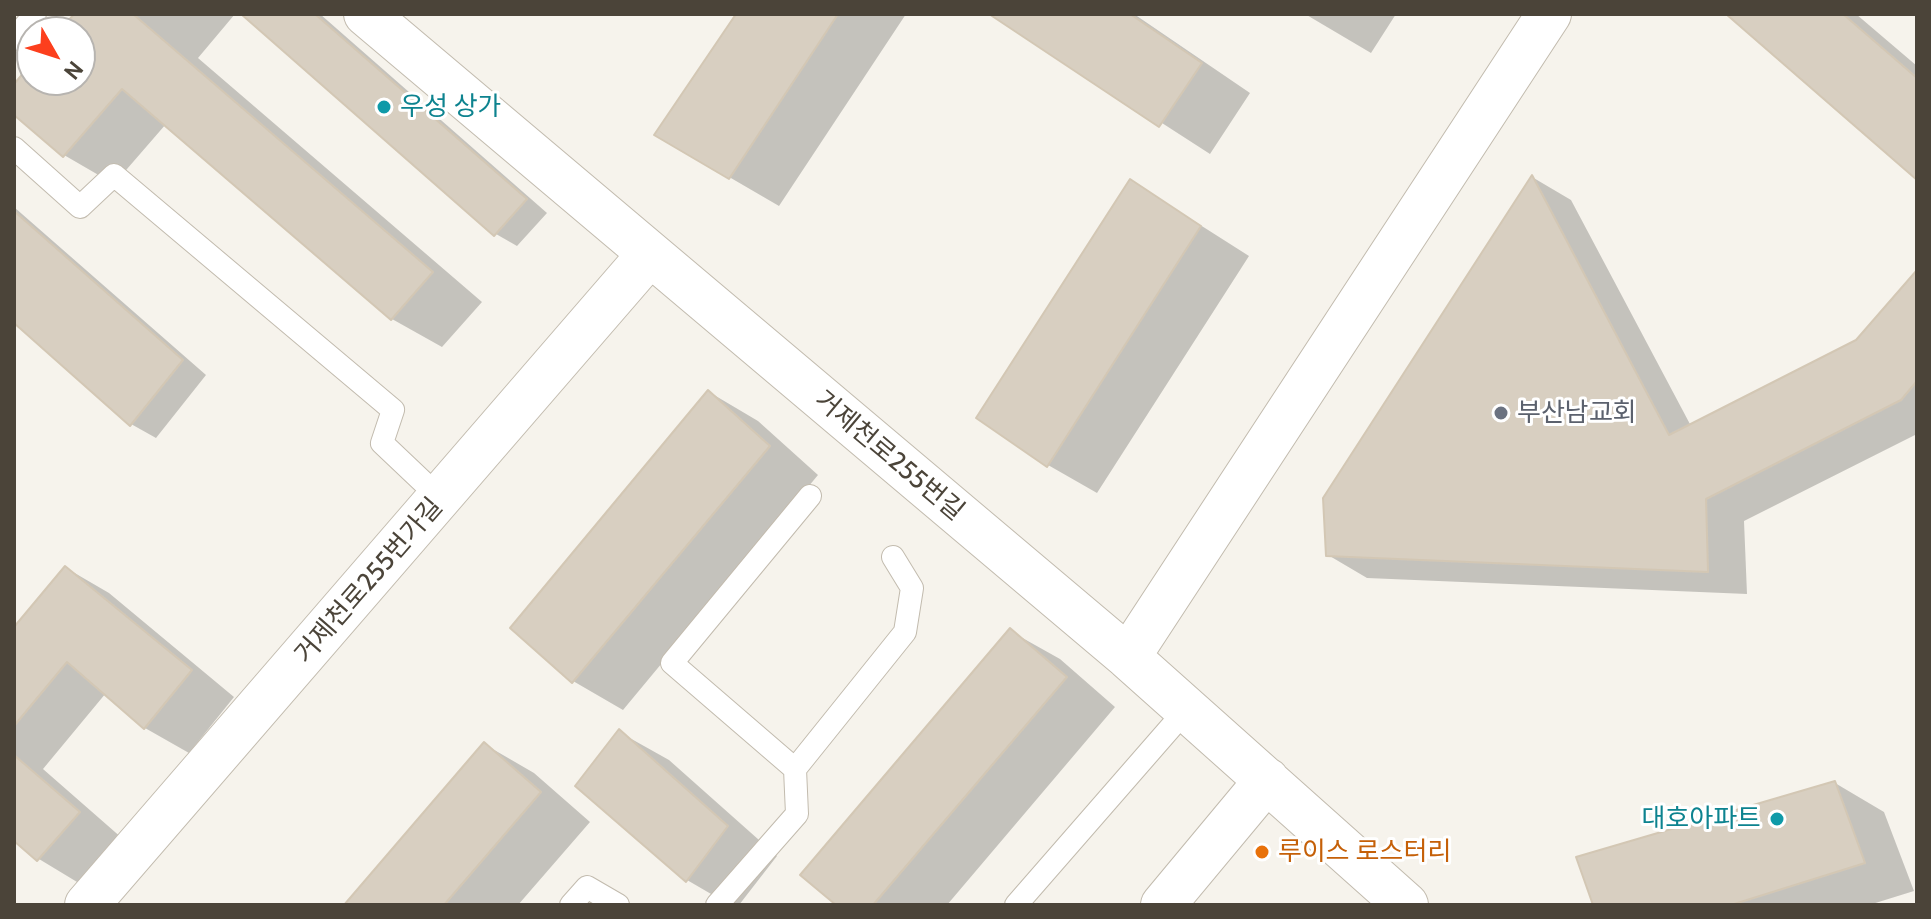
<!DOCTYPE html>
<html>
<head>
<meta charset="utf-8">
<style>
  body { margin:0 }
  #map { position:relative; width:1931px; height:919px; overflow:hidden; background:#f6f3ec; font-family:Cabin,sans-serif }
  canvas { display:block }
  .frame { position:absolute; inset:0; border:16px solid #4b4439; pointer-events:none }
  .north { position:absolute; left:16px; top:16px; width:80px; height:80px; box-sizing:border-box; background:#fff; border:2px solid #b7b4b0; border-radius:50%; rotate:129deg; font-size:22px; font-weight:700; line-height:32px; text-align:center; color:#4b4439 }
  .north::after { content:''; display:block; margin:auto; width:28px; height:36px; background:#fc3f1d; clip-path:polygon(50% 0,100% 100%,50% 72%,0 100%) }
</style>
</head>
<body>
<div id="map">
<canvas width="1931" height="919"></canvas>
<div class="frame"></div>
<div class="north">N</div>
</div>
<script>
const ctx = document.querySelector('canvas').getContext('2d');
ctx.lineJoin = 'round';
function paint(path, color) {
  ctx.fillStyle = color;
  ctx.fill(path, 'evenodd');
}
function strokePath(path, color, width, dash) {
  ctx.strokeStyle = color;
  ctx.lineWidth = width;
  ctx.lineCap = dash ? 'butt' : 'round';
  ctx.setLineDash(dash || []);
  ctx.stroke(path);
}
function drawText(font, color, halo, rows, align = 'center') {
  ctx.font = font + ' Cabin,"Noto Sans KR",sans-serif';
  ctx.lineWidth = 6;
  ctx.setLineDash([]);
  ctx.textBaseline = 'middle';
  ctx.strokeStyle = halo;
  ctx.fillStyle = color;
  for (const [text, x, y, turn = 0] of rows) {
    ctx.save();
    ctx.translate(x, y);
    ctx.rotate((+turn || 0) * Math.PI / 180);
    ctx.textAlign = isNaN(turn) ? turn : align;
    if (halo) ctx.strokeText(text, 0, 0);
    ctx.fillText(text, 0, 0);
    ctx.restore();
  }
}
paint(new Path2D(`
  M77,14h158l-37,44 284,244 -40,45 -50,-28 -226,-195 -52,60 -50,-29 -50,-43v-24l18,-21v13h48v-48h-18z
  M244,14h76l227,199 -30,33 -21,-12z
  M738,14h168l-127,192 -122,-71z
  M993,14h141l116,79 -40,61z
  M1305,14h91l-25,39z
  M1729,14h127l61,52v108z
  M1532,177l39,23 120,226 166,-84 60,-69v161l-173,87 3,73 -380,-16 -39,-23z
  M1131,181l118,75 -152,237 -49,-28z
  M14,207l192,168 -50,63 -25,-14 -117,-104z
  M709,392l49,29 60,54 -195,235 -50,-29z
  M66,568l43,25 125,104 -45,56 -44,-25 -39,-35 -63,76 80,70 -41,46 -43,-26 -25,-20v-209z
  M1010,631l50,28 55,48 -168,198h-108z
  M619,732l50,28 108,96 -38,49h-9l-43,-25z
  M484,744l50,29 56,49 -72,83h-172z
  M1835,783l49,29 30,79 -45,14h-274z`), '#0003');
const building = new Path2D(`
  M74,14h59l300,258 -42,48 -269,-231 -59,68 -49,-42v-31l18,-21v17h48v-48h-21z
  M241,14h74l212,185 -33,37z
  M736,14h102l-109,165 -75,-44z
  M989,14h141l72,49 -43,64z
  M1726,14h117l74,64v102z
  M1532,175l137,260 187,-95 61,-70v111l-16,19 -195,99 2,73 -382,-16 -3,-58z
  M1130,179l71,47 -154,241 -71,-49z
  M14,211l169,149 -53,66 -116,-103z
  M708,390l62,56 -198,237 -62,-55z
  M65,566l127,104 -48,59 -77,-67 -53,64v-99z
  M1010,628l57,49 -194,228h-37l-36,-30z
  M619,729l109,97 -42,56 -111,-96z
  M484,742l57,50 -97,113h-100z
  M14,755l66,57 -43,49 -23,-20z
  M1835,781l30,82 -134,42h-138l-17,-48z`);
paint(building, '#d8cfc1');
strokePath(building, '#d3c7b4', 2);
const lane = new Path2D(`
  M14,39l21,-25
  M14,148l66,59 34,-32 279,235 -11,33 58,55
  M795,769l-123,-106 138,-167
  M571,905l16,-18 31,18
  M717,905l80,-91 -2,-45 110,-137 7,-44 -19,-31
  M1016,905l170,-195`);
const street = new Path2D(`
  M366,14l762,643 278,248
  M1128,657l421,-643
  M87,905l562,-650
  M1163,905l104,-125`);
strokePath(lane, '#c2bbae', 24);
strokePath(street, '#c2bbae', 46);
strokePath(lane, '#fff', 22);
strokePath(street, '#fff', 44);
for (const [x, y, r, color] of [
  [384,107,8,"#0f9aa8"],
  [1501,413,8,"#6b7280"],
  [1777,819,8,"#0f9aa8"],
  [1262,852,8,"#e8710a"]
]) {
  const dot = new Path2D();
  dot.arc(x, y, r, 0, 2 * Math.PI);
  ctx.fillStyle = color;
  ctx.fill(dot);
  strokePath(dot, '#fff', 3);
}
drawText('26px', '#0d838f', '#fff', [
  ["우성 상가",400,107],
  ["대호아파트",1761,819,"right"]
], 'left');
drawText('26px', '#5b616d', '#fff', [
  ["부산남교회",1517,413]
], 'left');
drawText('26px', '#4b4439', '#fff', [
  ["거제천로255번길",889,456,40],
  ["거제천로255번가길",369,581,-49]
]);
drawText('26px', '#c56008', '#fff', [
  ["루이스 로스터리",1278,852]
], 'left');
</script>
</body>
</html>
